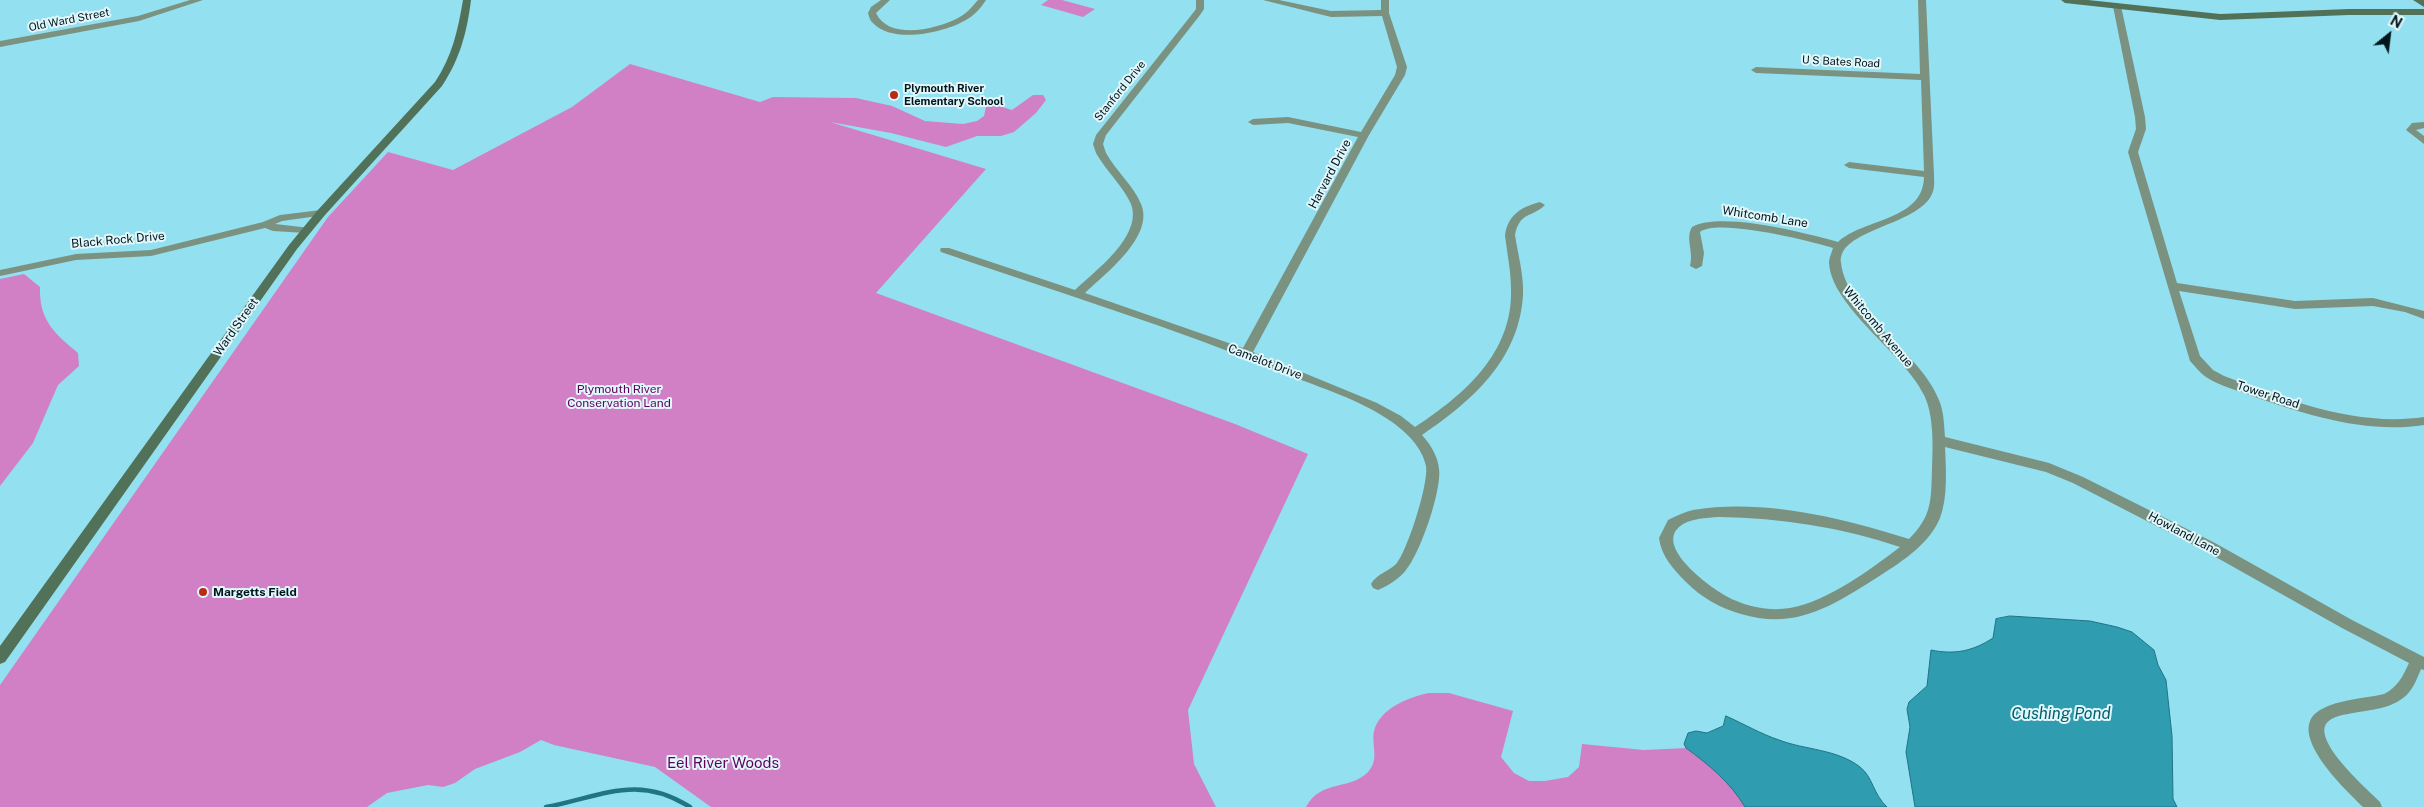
<!DOCTYPE html>
<html>
<head>
<meta charset="utf-8">
<style>
  body { margin:0 }
  #map { position:relative; width:2424px; height:807px; overflow:hidden; background:#92e0f0; font-family:"Public Sans",sans-serif }
  canvas { display:block }
  .north { position:absolute; left:2364px; top:10px; width:50px; height:50px; -webkit-text-stroke:4px #e1f7fc; paint-order:stroke; rotate:29deg; font-size:14px; font-weight:700; line-height:20px; text-align:center; color:#00161b }
  .north::after { content:''; display:block; margin:auto; width:18px; height:22px; background:#00161b; clip-path:polygon(50% 0,100% 100%,50% 72%,0 100%) }
</style>
</head>
<body>
<div id="map">
<canvas width="2424" height="807"></canvas>
<div class="north">N</div>
</div>
<script>
const ctx = document.querySelector('canvas').getContext('2d');
ctx.lineJoin = 'round';
function paint(path, color) {
  ctx.fillStyle = color;
  ctx.fill(path, 'evenodd');
}
function strokePath(path, color, width, dash) {
  ctx.strokeStyle = color;
  ctx.lineWidth = width;
  ctx.lineCap = dash ? 'butt' : 'round';
  ctx.setLineDash(dash || []);
  ctx.stroke(path);
}
function drawText(font, color, halo, rows, align = 'center') {
  ctx.font = font + ' "Public Sans",sans-serif';
  ctx.lineWidth = 4;
  ctx.setLineDash([]);
  ctx.textBaseline = 'middle';
  ctx.strokeStyle = halo;
  ctx.fillStyle = color;
  for (const [text, x, y, turn = 0] of rows) {
    ctx.save();
    ctx.translate(x, y);
    ctx.rotate((+turn || 0) * Math.PI / 180);
    ctx.textAlign = isNaN(turn) ? turn : align;
    if (halo) ctx.strokeText(text, 0, 0);
    ctx.fillText(text, 0, 0);
    ctx.restore();
  }
}
paint(new Path2D(`
  M1048,0h14l33,9 -12,8 -42,-12z
  M630,64l130,38 13,-5 83,1 36,8 33,15 38,3 14,-3 7,-5 3,-14 25,8 21,-15h10l3,5 -10,13 -22,19 -13,4h-24l-31,11 -55,-14 -61,-11 156,47 -110,124 359,131 73,30 -120,256 6,54 22,43h-505l-56,-40 -101,-22 -13,-5 -21,12 -45,17 -20,14 -12,4 -15,-2 -41,8 -20,14h-367v-122l328,-468 60,-65 65,18 119,-63z
  M24,274l16,13c-1,33 14,46 38,66l1,13 -21,19 -25,58 -33,43v-207z
  M1429,693h20l64,18 -12,46 13,16 15,8h16l23,-4 11,-10 3,-23 62,6 42,-2 28,21 23,24 8,14h-439c15,-28 43,-16 62,-35 12,-13 3,-27 6,-41 6,-23 35,-34 55,-38z`), '#d180c6');
const water = new Path2D(`
  M2010,616l80,5 27,6 15,5 22,18 4,15 8,15 6,56 1,63 4,8h-262l-9,-55 4,-25 -3,-18 2,-7 18,-16 4,-36c24,5 42,1 62,-12l3,-19z
  M1726,716c18,8 35,18 53,24 26,10 58,9 81,27 13,10 13,27 27,40h-142c-15,-25 -36,-42 -59,-59l-2,-4 4,-11 8,-2 11,2 16,-7z`);
paint(water, '#2f9caf');
strokePath(water, '#217483', 1);
strokePath(new Path2D(`
  M546,807c55,-10 91,-34 144,0`), '#217483', 4.5);
paint(new Path2D(`
  M190,0h13l-64,21 -139,26v-6l138,-25z
  M881,0h9l-14,13c13,28 61,16 82,5 8,-4 14,-11 20,-18h8c-6,9 -12,16 -22,21 -21,12 -72,23 -91,2 -3,-2 -4,-7 -5,-10l3,-6z
  M1196,0h8v9l-4,6 -94,120 -3,9 3,9c10,18 27,32 35,51 14,32 -36,70 -56,89l158,55 115,-211 -70,-14 -35,2 -5,-3 5,-3 35,-2 73,15 34,-57 2,-8 -15,-51 -51,1 -68,-17h16l52,11 50,-1v-10h8v13l18,54 -2,8 -36,60 -116,217 124,51 24,13 14,11c49,-32 98,-74 96,-138 0,-18 -4,-36 -6,-54 3,-20 16,-28 35,-33l5,3c-13,13 -25,6 -30,30 3,20 9,40 8,60 -4,65 -51,106 -101,140 8,9 16,21 17,34 3,21 -19,85 -33,101 -6,8 -18,16 -28,20l-5,-2 -2,-4c5,-10 19,-13 26,-21 11,-14 32,-80 29,-97 -4,-19 -19,-33 -34,-44 -31,-22 -71,-34 -106,-48 -113,-47 -230,-82 -345,-122l-1,-2 1,-2h8l126,42c20,-19 68,-54 56,-86 -8,-18 -25,-33 -35,-51l-3,-9 3,-9 97,-122 3,-4z
  M1918,0h8l8,175c0,6 1,13 -2,19 -14,32 -95,35 -91,69 6,51 79,88 98,137 5,12 5,25 6,37l104,26 34,14 132,66 137,77 72,37v13l-3,-1c-4,10 -9,23 -18,29 -15,12 -37,12 -55,16 -8,1 -20,4 -23,12 -7,20 41,62 55,76l2,5h-19c-17,-17 -80,-75 -43,-97 19,-11 43,-11 64,-16 14,-7 19,-18 25,-31l-67,-35 -137,-77 -132,-68 -27,-11 -101,-25c1,22 3,50 -5,71 -10,25 -37,43 -59,57 -46,29 -84,56 -140,39 -21,-6 -39,-16 -55,-32 -12,-12 -25,-26 -27,-44l9,-18c8,-4 17,-8 25,-10 69,-12 151,8 216,29 23,-23 22,-38 23,-70 1,-22 2,-54 -8,-74 -19,-41 -92,-87 -95,-132 0,-5 3,-11 4,-15 -23,-7 -115,-30 -133,-16l4,21 -2,13 -6,3 -6,-3c4,-15 -5,-27 2,-39 30,-16 113,6 146,15 26,-24 85,-21 86,-65l-75,-9 -5,-3 5,-3 75,9 -3,-91 -165,-7 -5,-3 5,-3 164,7zM1719,517c62,1 122,10 181,30 -29,22 -73,55 -110,61 -18,3 -38,0 -56,-8 -17,-7 -80,-51 -55,-73 10,-9 28,-9 40,-10z
  M2117,3l4,3 24,111 1,12 -8,23 39,131 118,18 78,-3 51,13v8l-19,-7 -32,-6 -78,3 -116,-18 21,65 13,14 11,6c63,24 132,51 200,41v8c-58,9 -117,-10 -172,-29 -15,-6 -32,-10 -46,-19 -6,-4 -11,-11 -16,-16l-62,-209 8,-23 -1,-12 -22,-111z
  M2424,122v6l-8,2 8,6v8l-18,-14 6,-7z
  M321,210l5,3 -1,2 -43,6 -7,3 35,4 1,2 -1,2 -4,1 -33,-2 -8,-3 -114,28 -75,4 -76,16v-6l76,-16 75,-4 112,-28 17,-7z`), '#7b9280');
paint(new Path2D(`
  M463,0h8c-4,32 -11,59 -29,86l-117,129 -28,34 -292,413 -5,2v-18l289,-401 28,-34 118,-129c17,-25 23,-52 28,-82z
  M2061,0h27l132,14 129,-5h75v6h-75l-129,5 -155,-17z
  M2413,0h11v7z`), '#517259');
for (const [x, y, r, color] of [
  [894,95,5,"#b82b15"],
  [203,592,5,"#b82b15"]
]) {
  const dot = new Path2D();
  dot.arc(x, y, r, 0, 2 * Math.PI);
  ctx.fillStyle = color;
  ctx.fill(dot);
  strokePath(dot, '#e1f7fc', 2);
}
drawText('11px', '#00161b', '#e1f7fc', [
  ["Old Ward Street",69,20,-11],
  ["U S Bates Road",1841,62,3],
  ["Stanford Drive",1120,91,-51]
]);
drawText('bold 11px', '#00161b', '#e1f7fc', [
  ["Plymouth River",904,89],
  ["Elementary School",904,102]
], 'left');
drawText('12px', '#00161b', '#e1f7fc', [
  ["Harvard Drive",1330,174,-62],
  ["Whitcomb Lane",1765,217,9],
  ["Black Rock Drive",118,240,-5],
  ["Ward Street",236,327,-55],
  ["Whitcomb Avenue",1878,327,50],
  ["Camelot Drive",1265,362,21],
  ["Tower Road",2268,395,18],
  ["Howland Lane",2184,534,28]
]);
drawText('12px', '#61005b', '#e1f7fc', [
  ["Plymouth River",619,389],
  ["Conservation Land",619,403]
]);
drawText('bold 12px', '#00161b', '#e1f7fc', [
  ["Margetts Field",213,592]
], 'left');
drawText('15px', '#61005b', '#e1f7fc', [
  ["Eel River Woods",723,763]
]);
drawText('italic 16px', '#02606e', '#e1f7fc', [
  ["Cushing Pond",2061,714]
]);
</script>
</body>
</html>
